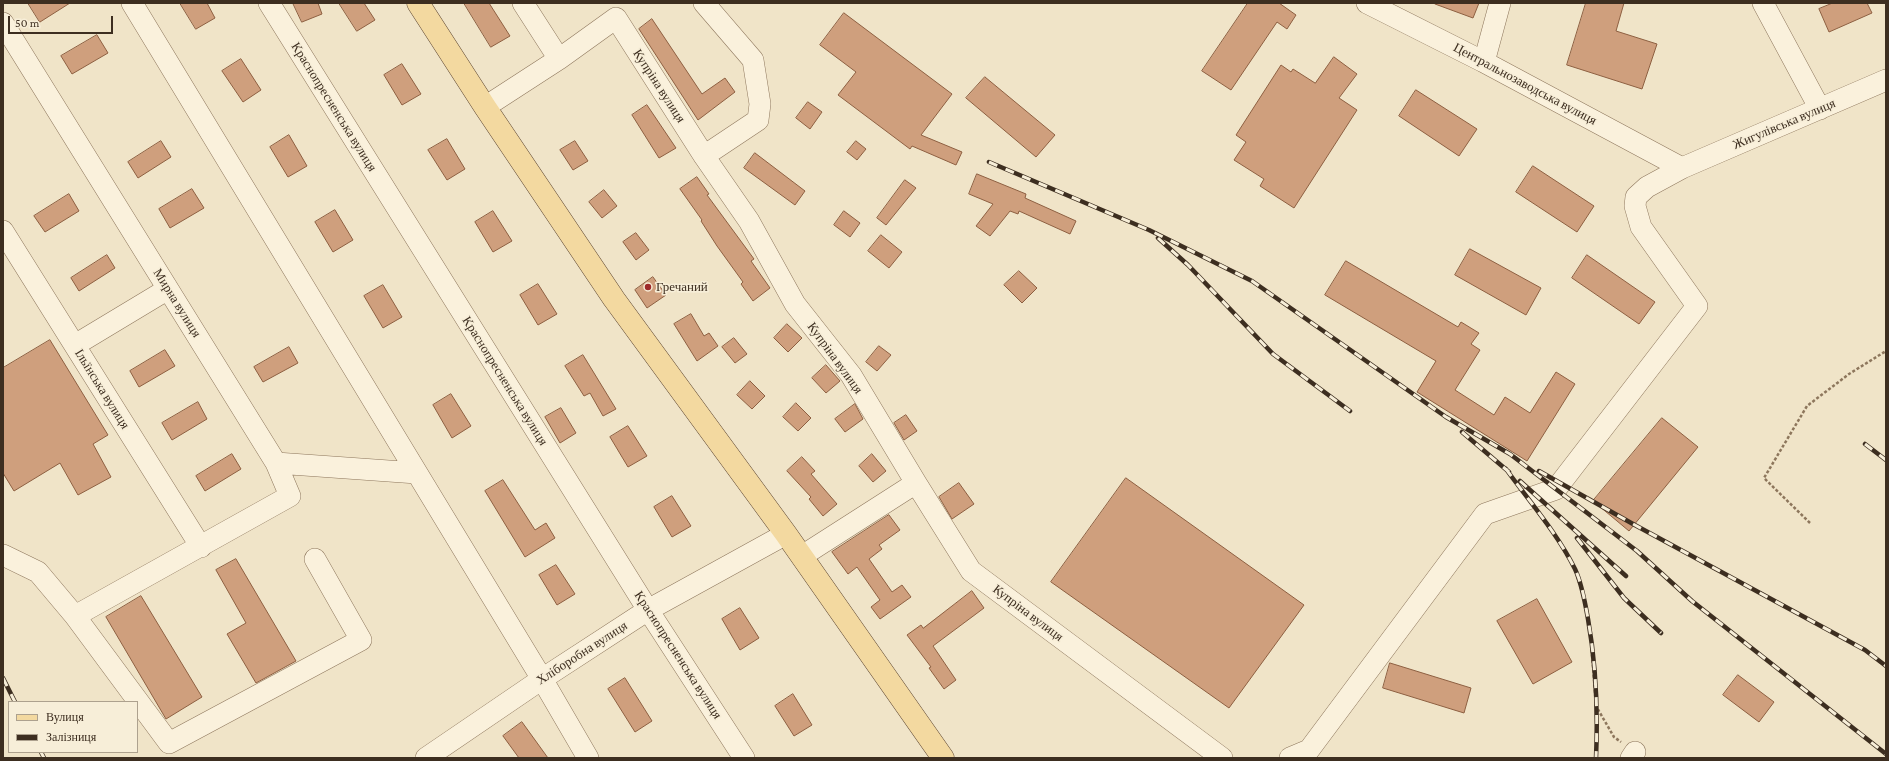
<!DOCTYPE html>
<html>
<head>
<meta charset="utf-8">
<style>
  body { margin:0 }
  #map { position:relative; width:1889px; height:761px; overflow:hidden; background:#f0e4c8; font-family:"Crimson Pro",serif }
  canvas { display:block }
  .frame { position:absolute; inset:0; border:4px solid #3d2e20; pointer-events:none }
  .legend { position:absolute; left:8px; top:701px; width:130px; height:52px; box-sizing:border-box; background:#f7eed8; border:1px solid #ada18e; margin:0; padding:5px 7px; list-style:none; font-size:12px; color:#3d2e20 }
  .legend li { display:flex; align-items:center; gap:8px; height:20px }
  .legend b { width:20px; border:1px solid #ada18e }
  .scale { position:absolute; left:8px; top:16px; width:105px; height:18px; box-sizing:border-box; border:2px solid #3d2e20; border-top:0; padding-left:5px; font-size:12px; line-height:14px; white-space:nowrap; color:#3d2e20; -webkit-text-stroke:3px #f7eed8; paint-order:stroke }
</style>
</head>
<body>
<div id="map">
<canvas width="1889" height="761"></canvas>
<div class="frame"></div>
<ul class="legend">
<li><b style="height:5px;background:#f3d9a0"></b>Вулиця</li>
<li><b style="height:5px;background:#3d2e20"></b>Залізниця</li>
</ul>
<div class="scale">50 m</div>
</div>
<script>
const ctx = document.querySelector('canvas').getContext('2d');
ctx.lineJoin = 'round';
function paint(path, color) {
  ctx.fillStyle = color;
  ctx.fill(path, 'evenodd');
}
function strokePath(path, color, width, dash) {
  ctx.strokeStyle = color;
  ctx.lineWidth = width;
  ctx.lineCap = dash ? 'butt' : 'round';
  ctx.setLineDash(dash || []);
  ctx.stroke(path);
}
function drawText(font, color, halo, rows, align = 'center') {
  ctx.font = font + ' "Crimson Pro",serif';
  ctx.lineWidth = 3;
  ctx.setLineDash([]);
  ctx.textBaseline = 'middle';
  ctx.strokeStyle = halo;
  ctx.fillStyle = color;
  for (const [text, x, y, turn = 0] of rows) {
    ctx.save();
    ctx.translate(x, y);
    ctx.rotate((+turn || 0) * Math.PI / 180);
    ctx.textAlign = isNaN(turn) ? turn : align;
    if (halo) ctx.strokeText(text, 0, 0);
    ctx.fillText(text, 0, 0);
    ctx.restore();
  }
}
const building = new Path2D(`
  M28,3h42l-30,19z
  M180,3h27l8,15 -19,11z
  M293,3h25l4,11 -20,8z
  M339,3h25l11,17 -18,11z
  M464,3h25l21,33 -19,11z
  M1248,3h31l17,12 -9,14 -10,-7 -46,68 -29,-19z
  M1435,3h44l-6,15 -38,-14z
  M1586,3h38l-8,28 41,13 -15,45 -75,-24z
  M1833,3h34l5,10 -43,19 -10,-23z
  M844,13l108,81 -31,41 41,17 -6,13 -44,-19 -2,3 -72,-54 18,-23 -36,-27z
  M652,19l50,75 23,-16 10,14 -37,28 -59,-91z
  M97,35l11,18 -36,21 -11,-18z
  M1334,57l23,17 -18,24 18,12 -63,98 -34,-22 4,-7 -30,-19 12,-18 -10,-7 45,-70 10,7 2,-3 22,14z
  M241,59l20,31 -18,12 -21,-31z
  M402,64l19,30 -19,11 -18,-30z
  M985,77l70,58 -19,22 -70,-59z
  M1416,90l61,39 -18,27 -60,-40z
  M808,102l14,10 -12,17 -14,-11z
  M647,105l29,43 -17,10 -27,-43z
  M289,135l18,31 -19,11 -18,-30z
  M447,139l18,30 -18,11 -19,-30z
  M161,141l10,16 -33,21 -10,-16z
  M575,141l13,20 -15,9 -13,-20z
  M856,141l10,8 -9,11 -10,-8z
  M755,153l50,38 -10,14 -51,-37z
  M1533,166l61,40 -17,26 -61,-40z
  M977,174l49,20 -1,4 51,23 -6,13 -51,-23 -1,3 -8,-3 -20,25 -14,-10 17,-22 -24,-10z
  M697,177l12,17 -2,1 47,64 -3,2 19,27 -17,13 -12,-17 2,-2 -26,-36 -16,-25 1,-1 -22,-31z
  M905,180l11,8 -30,37 -9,-7z
  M192,189l12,19 -34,20 -11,-19z
  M604,190l13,16 -15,12 -13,-16z
  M69,194l10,17 -34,21 -11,-16z
  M335,210l18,30 -20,12 -18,-30z
  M493,211l19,30 -19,11 -18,-30z
  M844,211l16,12 -10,14 -16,-12z
  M636,233l13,17 -13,10 -13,-18z
  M881,235l21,17 -13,16 -21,-17z
  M1470,249l71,39 -15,27 -71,-40z
  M107,255l8,13 -36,23 -8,-13z
  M1587,255l68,47 -16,22 -67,-46z
  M1346,261l112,66 3,-5 18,11 -8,11 9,6 -25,40 39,25 11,-18 25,16 26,-41 19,12 -48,77 -110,-69 19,-31 -111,-66z
  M1019,271l18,17 -15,15 -18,-18z
  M653,277l13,18 -19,13 -12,-18z
  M538,284l19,30 -19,11 -18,-30z
  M383,285l19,32 -19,11 -19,-32z
  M691,314l13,22 5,-3 9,13 -21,15 -23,-37z
  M787,324l15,14 -14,14 -14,-14z
  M734,338l13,16 -12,9 -13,-16z
  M50,340l58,95 -15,9 18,33 -33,18 -18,-32 -46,28 -11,-18v-105z
  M879,346l12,9 -14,16 -11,-9z
  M289,347l9,16 -35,19 -9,-15z
  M165,350l10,16 -36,21 -9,-16z
  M583,355l33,54 -13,7 -13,-23 -6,3 -19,-30z
  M826,365l14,16 -14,12 -14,-15z
  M750,381l15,15 -13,13 -15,-14z
  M451,394l20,32 -19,12 -19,-33z
  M198,402l9,17 -35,21 -10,-17z
  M796,403l15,15 -13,13 -15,-14z
  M855,404l8,15 -18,13 -10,-13z
  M561,408l15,25 -16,10 -15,-26z
  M906,415l11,16 -13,9 -10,-17z
  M1662,418l36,29 -69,84 -36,-30z
  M628,426l19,30 -19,11 -18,-30z
  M232,454l9,15 -36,22 -9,-15z
  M872,454l14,17 -13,11 -14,-16z
  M802,457l13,14 -4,3 26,30 -14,12 -14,-17 2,-2 -24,-26z
  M1126,478l178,127 -75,103 -178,-126z
  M503,480l32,50 11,-7 9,15 -30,19 -40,-66z
  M959,483l15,21 -22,15 -13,-22z
  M672,496l19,30 -19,11 -18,-30z
  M889,515l11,15 -21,15 3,4 -13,10 23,33 10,-7 9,12 -31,22 -9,-12 9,-7 -23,-33 -9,7 -16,-22z
  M236,559l60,102 -40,22 -29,-49 19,-11 -30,-53z
  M556,565l19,29 -18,11 -18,-30z
  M972,591l12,17 -51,38 23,34 -12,9 -15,-21 2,-1 -24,-32 14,-10 2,3z
  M141,596l61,101 -36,22 -60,-102z
  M1537,599l35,63 -39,22 -36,-63z
  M740,608l19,30 -19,12 -18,-31z
  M1390,663l81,25 -7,25 -81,-25z
  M1738,675l36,27 -15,20 -36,-27z
  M625,678l27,43 -17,11 -27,-43z
  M793,694l19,31 -18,11 -19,-30z
  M522,722l26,36h-29l-16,-22z`);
paint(building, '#cf9f7d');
strokePath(building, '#8d5f41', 1);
const minor = new Path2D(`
  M132,3l410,676 46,79
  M269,3l379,607 96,148
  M523,3l36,56 57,-41 88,138 45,65 46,83 56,71 65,108 55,88 251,187
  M704,3l49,57 7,44 -2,16 -54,36
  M1367,3l117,59 198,106
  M1763,3l57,106
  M3,23l273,440 141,10
  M1484,62l16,-59
  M485,107l74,-48
  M3,231l198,316
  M75,345l93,-56
  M3,555l35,17 37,44 94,127 192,-103 -46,-81
  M802,556l114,-73
  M75,616l215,-120 -14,-33
  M426,758l116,-79 106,-69 138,-76
  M1290,758l19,-8 176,-236 71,-25 141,-183 -56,-79 -6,-21 1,-9 11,-10 35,-19 204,-88
  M1631,758l4,-6`);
const major = new Path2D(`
  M418,3l67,104 129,192 172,235 157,224`);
strokePath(minor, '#8d765c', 22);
strokePath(major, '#5b4430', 23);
strokePath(new Path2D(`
  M1538,513l19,26 18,30 11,37 4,23 6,77 18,31 7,5
  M1810,523l-46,-45 43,-72 42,-32 37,-23`), '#8d765c', 2.5, [3, 2]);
strokePath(minor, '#faf1dc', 21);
strokePath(major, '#f3d9a0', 22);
const rail = new Path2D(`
  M989,162l160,68 103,51 194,136 64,37 127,97 55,50 194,153
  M1158,238l30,27 85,89 77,57
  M1462,432l47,40
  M1865,444l21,16
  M1506,469c23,32 51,64 69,100 7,15 10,33 13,50 8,45 10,93 8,139
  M1539,471l94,53 232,126 21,16
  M1520,481l106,95
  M1577,538l47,60 37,35
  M3,678l12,24
  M41,752l3,6`);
strokePath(rail, '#3d2e20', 4.5);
strokePath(rail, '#f7eed8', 3, [9]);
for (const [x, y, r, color] of [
  [648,287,4,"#9e2a2b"]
]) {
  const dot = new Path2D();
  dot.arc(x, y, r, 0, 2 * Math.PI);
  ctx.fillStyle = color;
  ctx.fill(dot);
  strokePath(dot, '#f7eed8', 1.5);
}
drawText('13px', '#3d2e20', '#f7eed8', [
  ["Центральнозаводська вулиця",1525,84,28],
  ["Купріна вулиця",659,86,57],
  ["Краснопресненська вулиця",334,107,58],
  ["Жигулівська вулиця",1784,124,-23],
  ["Мирна вулиця",177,303,58],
  ["Купріна вулиця",835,358,54],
  ["Краснопресненська вулиця",505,381,58],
  ["Ільїнська вулиця",102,389,58],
  ["Купріна вулиця",1028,613,37],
  ["Хліборобна вулиця",582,653,-33],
  ["Краснопресненська вулиця",678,655,57]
]);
drawText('13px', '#3d2e20', '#f7eed8', [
  ["Гречаний",656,287]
], 'left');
</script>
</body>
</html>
